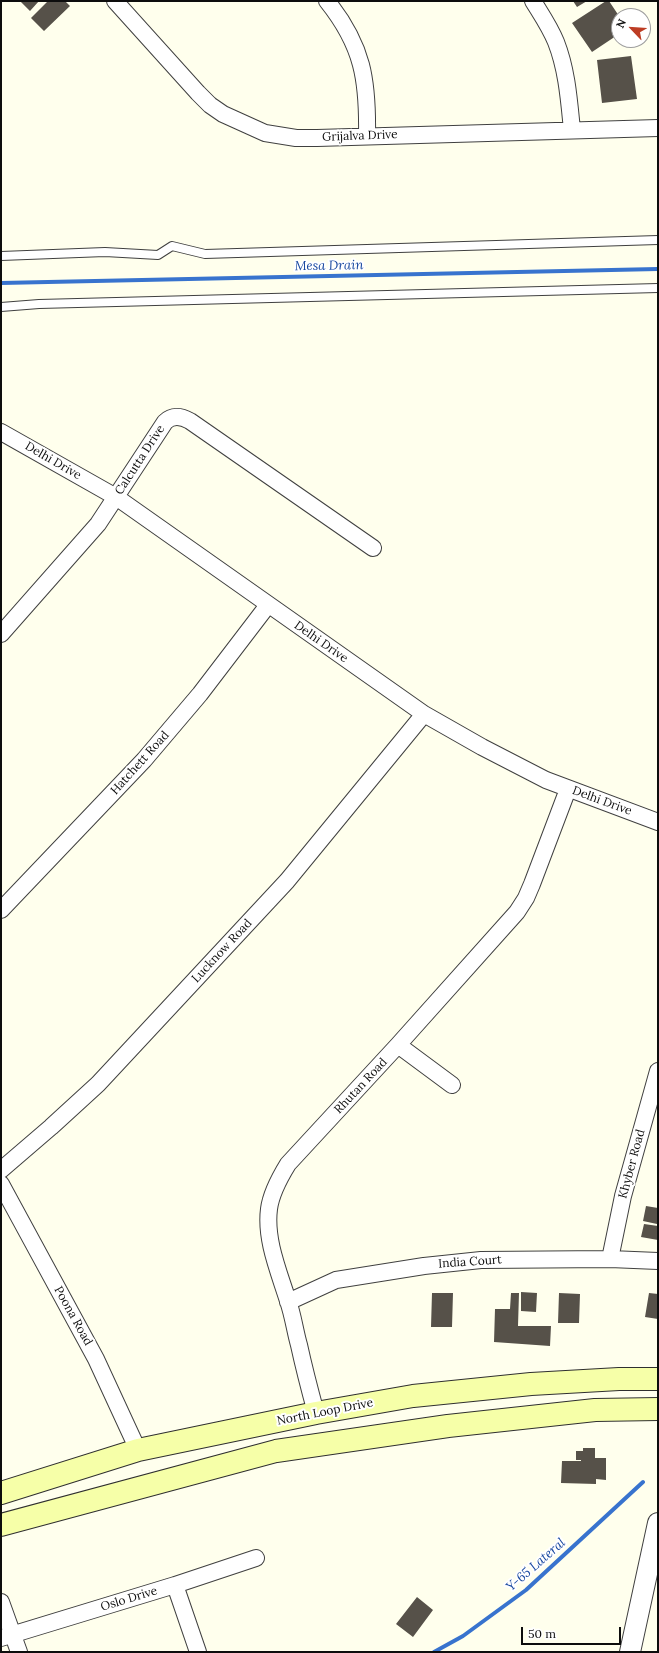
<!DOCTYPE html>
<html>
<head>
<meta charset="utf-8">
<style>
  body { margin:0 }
  #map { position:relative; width:659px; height:1653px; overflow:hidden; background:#ffffed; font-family:Lora,serif }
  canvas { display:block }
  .frame { position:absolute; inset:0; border:2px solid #0d0d0d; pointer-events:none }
  .north { position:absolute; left:611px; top:8px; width:40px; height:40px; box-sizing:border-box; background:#fff; border:1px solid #9e9e9e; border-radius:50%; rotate:295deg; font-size:11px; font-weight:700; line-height:16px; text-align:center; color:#0d0d0d }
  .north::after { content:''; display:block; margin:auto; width:14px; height:18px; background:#bd3d24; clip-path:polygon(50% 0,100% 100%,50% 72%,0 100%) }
  .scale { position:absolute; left:521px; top:1627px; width:100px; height:18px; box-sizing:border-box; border:2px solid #0d0d0d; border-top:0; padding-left:5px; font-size:12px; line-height:14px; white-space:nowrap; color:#0d0d0d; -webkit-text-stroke:3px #fff; paint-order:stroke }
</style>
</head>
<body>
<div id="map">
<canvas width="659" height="1653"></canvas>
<div class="frame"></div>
<div class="north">N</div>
<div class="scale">50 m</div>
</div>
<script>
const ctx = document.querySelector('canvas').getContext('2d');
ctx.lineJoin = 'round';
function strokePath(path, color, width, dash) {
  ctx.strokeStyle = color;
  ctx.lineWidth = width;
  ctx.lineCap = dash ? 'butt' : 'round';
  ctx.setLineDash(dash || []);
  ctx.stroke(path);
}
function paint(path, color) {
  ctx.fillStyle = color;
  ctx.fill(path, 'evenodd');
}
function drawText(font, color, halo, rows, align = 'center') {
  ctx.font = font + ' Lora,serif';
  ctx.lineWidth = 4;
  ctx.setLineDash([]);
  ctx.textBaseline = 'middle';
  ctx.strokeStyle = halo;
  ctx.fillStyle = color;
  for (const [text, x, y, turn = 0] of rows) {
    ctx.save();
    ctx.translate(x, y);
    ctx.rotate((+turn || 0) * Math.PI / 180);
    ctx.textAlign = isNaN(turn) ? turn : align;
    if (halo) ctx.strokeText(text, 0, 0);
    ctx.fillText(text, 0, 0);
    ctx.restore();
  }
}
strokePath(new Path2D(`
  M1,283l657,-14
  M434,1652l29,-16 63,-46 117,-108`), '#3873ce', 4);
paint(new Path2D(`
  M20,1h19l-9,10z
  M48,1h17l5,5 -26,25 -13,-13z
  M573,1h14l-10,6z
  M606,1h3l10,15v18l-27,18 -20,-29z
  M631,56l6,43 -35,4 -5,-43z
  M646,1206l12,2 -1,16 -14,-3z
  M644,1224l14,2v14l-17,-3z
  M521,1292l16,1 -1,19 -15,-1z
  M432,1293h21l-1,34h-21z
  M511,1293h8l-1,33h33l-1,20 -56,-4 1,-33h15z
  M559,1293l21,1 -1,29h-21z
  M649,1293l9,1v25l-13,-2z
  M583,1448h12v10h11v22l-10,-1v5l-35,-1 1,-22h19v-1h-5v-9h7z
  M417,1597l16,13 -20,27 -17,-13z`), '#565149');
const service = new Path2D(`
  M1,256l104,-4 53,3 14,-9 33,8 453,-14
  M1,307l38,-3 619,-16`);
const minor = new Path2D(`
  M115,1l83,92 12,12 13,9 42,19 31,5h21l341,-10
  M327,1c36,45 41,79 40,135
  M533,1c8,13 17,26 23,41 11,28 13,58 16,88
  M1,432l115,65 308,217 58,33 64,33 112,42
  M1,634l97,-110 67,-102c7,-7 16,-6 25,-1l183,127
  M1,910l143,-150 56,-66 68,-89
  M398,1045l54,40
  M1,1170l50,-43 47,-43 189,-203 137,-167
  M1,1184l95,175 42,91
  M610,1259l13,-63 35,-125
  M288,1302l48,-22 88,-14 57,-6 129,-1 48,2
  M316,1413c-6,-22 -12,-45 -17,-68 -4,-14 -6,-30 -11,-44 -9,-29 -23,-61 -19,-92 2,-16 11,-32 19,-45l110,-119 119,-133 9,-14 6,-14 36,-95
  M175,1585l23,67
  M1,1602l18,50
  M1,1638l174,-53 81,-27`);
const tertiary = new Path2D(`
  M630,1652l28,-129`);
const secondary = new Path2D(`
  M1,1493l137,-43 178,-37 97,-17 118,-12 88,-5h39
  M1,1525l275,-74 172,-25 147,-16 63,-1`);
strokePath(service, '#404040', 10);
strokePath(minor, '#404040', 18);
strokePath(tertiary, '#404040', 22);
strokePath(secondary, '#2f2f2f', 24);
strokePath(service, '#fff', 8);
strokePath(minor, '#fff', 16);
strokePath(tertiary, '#fff', 20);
strokePath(secondary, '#f6ffa8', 22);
drawText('12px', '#0d0d0d', '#fff', [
  ["Grijalva Drive",360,136,-2],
  ["Calcutta Drive",140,460,-57],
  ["Delhi Drive",53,461,30],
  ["Delhi Drive",321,642,35],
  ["Hatchett Road",140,763,-48],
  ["Delhi Drive",602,801,20],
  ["Lucknow Road",222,951,-47],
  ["Rhutan Road",361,1086,-47],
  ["Khyber Road",632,1164,-75],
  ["India Court",470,1262,-4],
  ["Poona Road",73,1316,61],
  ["North Loop Drive",325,1412,-11],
  ["Oslo Drive",129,1599,-17]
]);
drawText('italic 13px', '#16469f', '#fff', [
  ["Mesa Drain",329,266,-1],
  ["Y-65 Lateral",536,1565,-41]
]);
</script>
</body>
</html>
